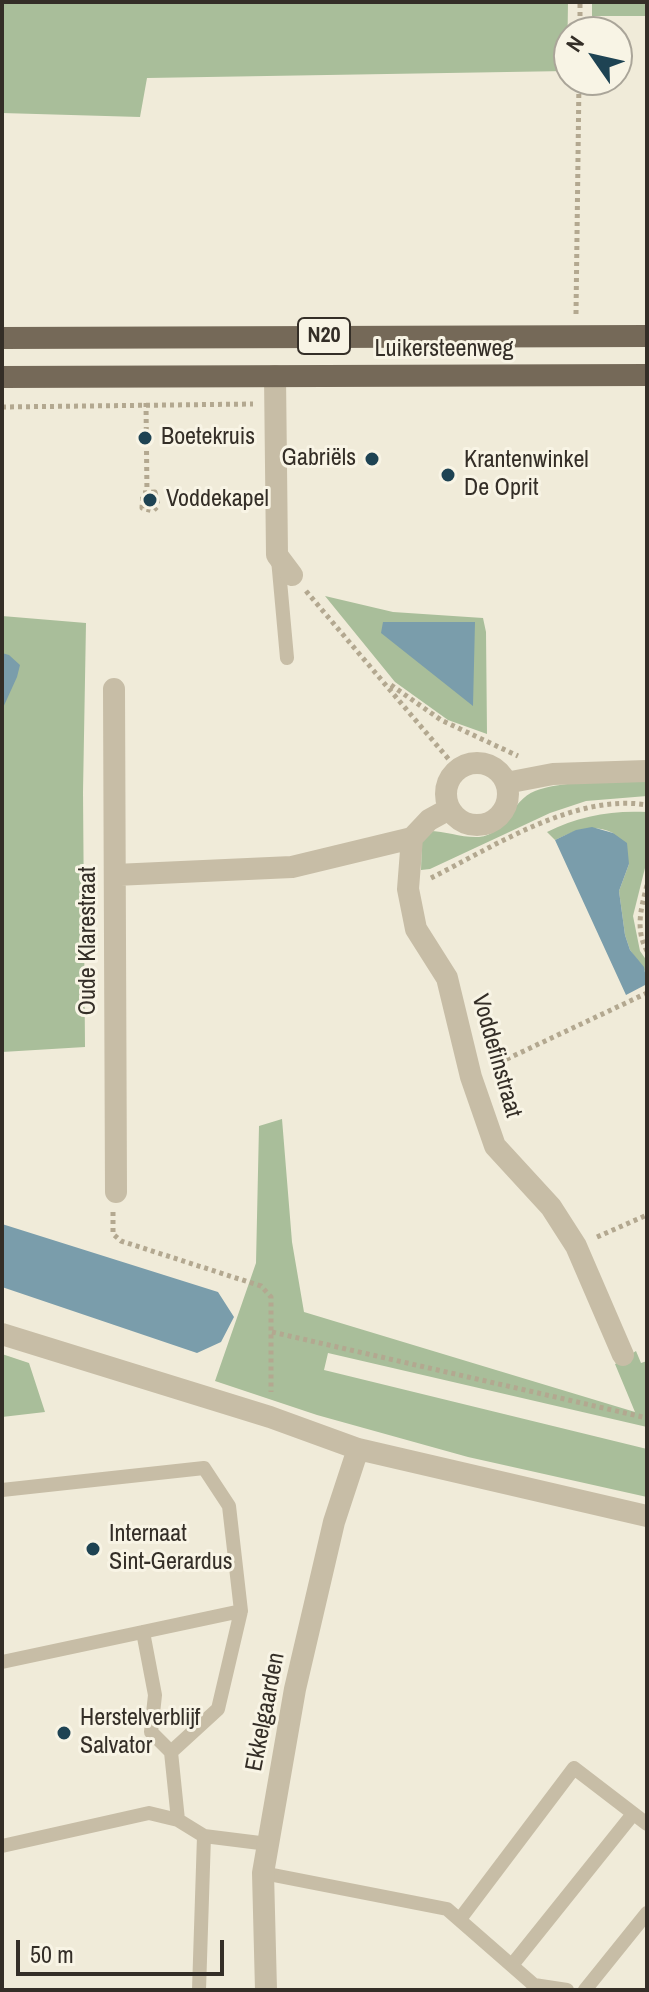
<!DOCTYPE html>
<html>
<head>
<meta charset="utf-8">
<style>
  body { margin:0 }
  #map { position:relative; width:649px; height:1992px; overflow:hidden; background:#f0ebd9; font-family:"Archivo Narrow",sans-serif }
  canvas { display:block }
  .frame { position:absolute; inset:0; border:4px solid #342e27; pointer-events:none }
  .north { position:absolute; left:553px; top:16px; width:80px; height:80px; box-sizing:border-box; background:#f8f4e5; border:2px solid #aaa599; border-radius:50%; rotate:304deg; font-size:22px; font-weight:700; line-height:32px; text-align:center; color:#342e27 }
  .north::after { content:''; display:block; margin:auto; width:28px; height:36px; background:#1e4353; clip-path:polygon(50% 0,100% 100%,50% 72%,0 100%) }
  .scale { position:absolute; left:16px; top:1940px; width:208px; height:36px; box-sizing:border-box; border:4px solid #342e27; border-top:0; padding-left:10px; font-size:24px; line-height:28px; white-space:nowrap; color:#342e27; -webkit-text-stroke:6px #f8f4e5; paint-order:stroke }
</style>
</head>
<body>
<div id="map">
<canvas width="649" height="1992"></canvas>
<div class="frame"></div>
<div class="north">N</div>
<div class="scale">50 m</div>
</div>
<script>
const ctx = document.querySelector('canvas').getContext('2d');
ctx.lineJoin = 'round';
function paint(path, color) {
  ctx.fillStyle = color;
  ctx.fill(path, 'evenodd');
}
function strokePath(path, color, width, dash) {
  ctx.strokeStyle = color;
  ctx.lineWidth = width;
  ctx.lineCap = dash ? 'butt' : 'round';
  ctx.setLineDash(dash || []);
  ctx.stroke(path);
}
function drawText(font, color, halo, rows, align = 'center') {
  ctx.font = font + ' "Archivo Narrow",sans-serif';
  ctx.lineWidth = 6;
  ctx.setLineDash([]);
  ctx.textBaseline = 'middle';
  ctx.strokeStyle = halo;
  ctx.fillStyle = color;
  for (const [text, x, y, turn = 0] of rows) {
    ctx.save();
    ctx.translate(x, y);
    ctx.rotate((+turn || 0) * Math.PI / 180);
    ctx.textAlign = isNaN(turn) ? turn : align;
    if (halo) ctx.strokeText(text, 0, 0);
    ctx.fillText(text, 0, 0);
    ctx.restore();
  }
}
paint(new Path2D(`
  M2,2h566l-1,69 -420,7 -7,39 -138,-4z
  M592,2h55v14h-55z
  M325,596l68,16 90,6 3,14 1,102 -39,-14 -53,-38z
  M2,616l84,7 -3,169 2,255 -83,5z
  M647,782v14l-61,5 -36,12 -120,56 -9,1 1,-31 7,-8c17,0 33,7 50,6 27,-2 32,-37 56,-46 30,-11 80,-9 112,-9z
  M647,812v48l-14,56 7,35 7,10v13l-17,-24 -5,-15 -6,-44 10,-27 -16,-31c-22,-10 -38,-2 -58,7l-8,-8c31,-16 65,-22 100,-20z
  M282,1119l10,123 12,70 331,100 -20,-48 21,-13 5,12 6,-2v66l-319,-74 -4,17 323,79v48l-179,-40 -151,-42 -102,-34 41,-118 3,-137z
  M2,1354l27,9 16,49 -43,5z`), '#a9be9a');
paint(new Path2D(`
  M383,622h92l-2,84 -92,-73z
  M2,653l7,2 11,10 -3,12 -15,33z
  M592,827l21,6 14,10 2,21 -10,27 6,44 5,15 14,17 3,17 -21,11 -71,-155 21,-10z
  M2,1224l216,68 16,25 -13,25 -24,11 -195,-66z`), '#7a9dab');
strokePath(new Path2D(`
  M580,32v-30
  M576,314l3,-234
  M146,403l1,91
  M2,407l251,-3
  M155,492l3,14 -5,5 -11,-3 1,-15z
  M306,591l151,178
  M391,685l50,35 77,36
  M431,878c62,-31 144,-85 216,-73
  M647,885c-6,24 -12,44 0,66
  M492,1066l155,-73
  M113,1212v22l8,7 140,45 10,11v95
  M597,1237l50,-22
  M272,1332l375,86`), '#b3a890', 5, [4, 4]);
strokePath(new Path2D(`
  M278,559l9,99
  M2,1490l202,-22 25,38 12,105 -23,98 -47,43 7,68 26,16 64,8
  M143,1632l12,63 -4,37 20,20
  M2,1662l239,-51
  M2,1846l147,-33 29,7
  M263,1873l184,36 87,76 -1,5
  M460,1919l114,-151 73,56
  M512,1965l121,-151
  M534,1985l33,5
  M199,1990l5,-154
  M585,1990l62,-77`), '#c7bda6', 14);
strokePath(new Path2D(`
  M275,376l2,179 15,20
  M114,689l2,503
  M446 794a31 31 0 1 1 62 0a31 31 0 1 1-62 0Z
  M506,783l47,-9 94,-3
  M449,809l-20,11 -17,18 -4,51 8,40 31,49 24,99 24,69 56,61 25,39 47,109
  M115,875l177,-8 120,-29
  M2,1334l268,83 88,32 289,67
  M266,1990l-3,-117 32,-184 39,-167 24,-73`), '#c7bda6', 22);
strokePath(new Path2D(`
  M2,338l645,-2
  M2,377l645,-2`), '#756958', 22);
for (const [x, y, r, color] of [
  [145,438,8,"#1e4353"],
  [372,459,8,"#1e4353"],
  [448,475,8,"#1e4353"],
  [150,500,8,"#1e4353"],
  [93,1549,8,"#1e4353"],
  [64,1733,8,"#1e4353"]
]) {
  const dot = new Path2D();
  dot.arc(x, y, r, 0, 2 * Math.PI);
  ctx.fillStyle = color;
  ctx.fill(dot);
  strokePath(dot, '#f8f4e5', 3);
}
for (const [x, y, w] of [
  [324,336,52]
]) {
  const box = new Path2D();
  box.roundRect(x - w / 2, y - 18, w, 36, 6);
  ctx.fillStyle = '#f8f4e5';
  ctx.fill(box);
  strokePath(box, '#342e27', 2);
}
drawText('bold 22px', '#342e27', null, [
  ["N20",324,336]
]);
drawText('24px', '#342e27', '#f8f4e5', [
  ["Luikersteenweg",444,350],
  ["Oude Klarestraat",89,941,-90],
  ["Voddefinstraat",496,1056,74],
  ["Ekkelgaarden",266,1712,-79]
]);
drawText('24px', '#342e27', '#f8f4e5', [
  ["Boetekruis",161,438],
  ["Gabriëls",356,459,"right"],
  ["Krantenwinkel",464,461],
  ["De Oprit",464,489],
  ["Voddekapel",166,500],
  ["Internaat",109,1535],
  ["Sint-Gerardus",109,1563],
  ["Herstelverblijf",80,1719],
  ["Salvator",80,1747]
], 'left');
</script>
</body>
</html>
